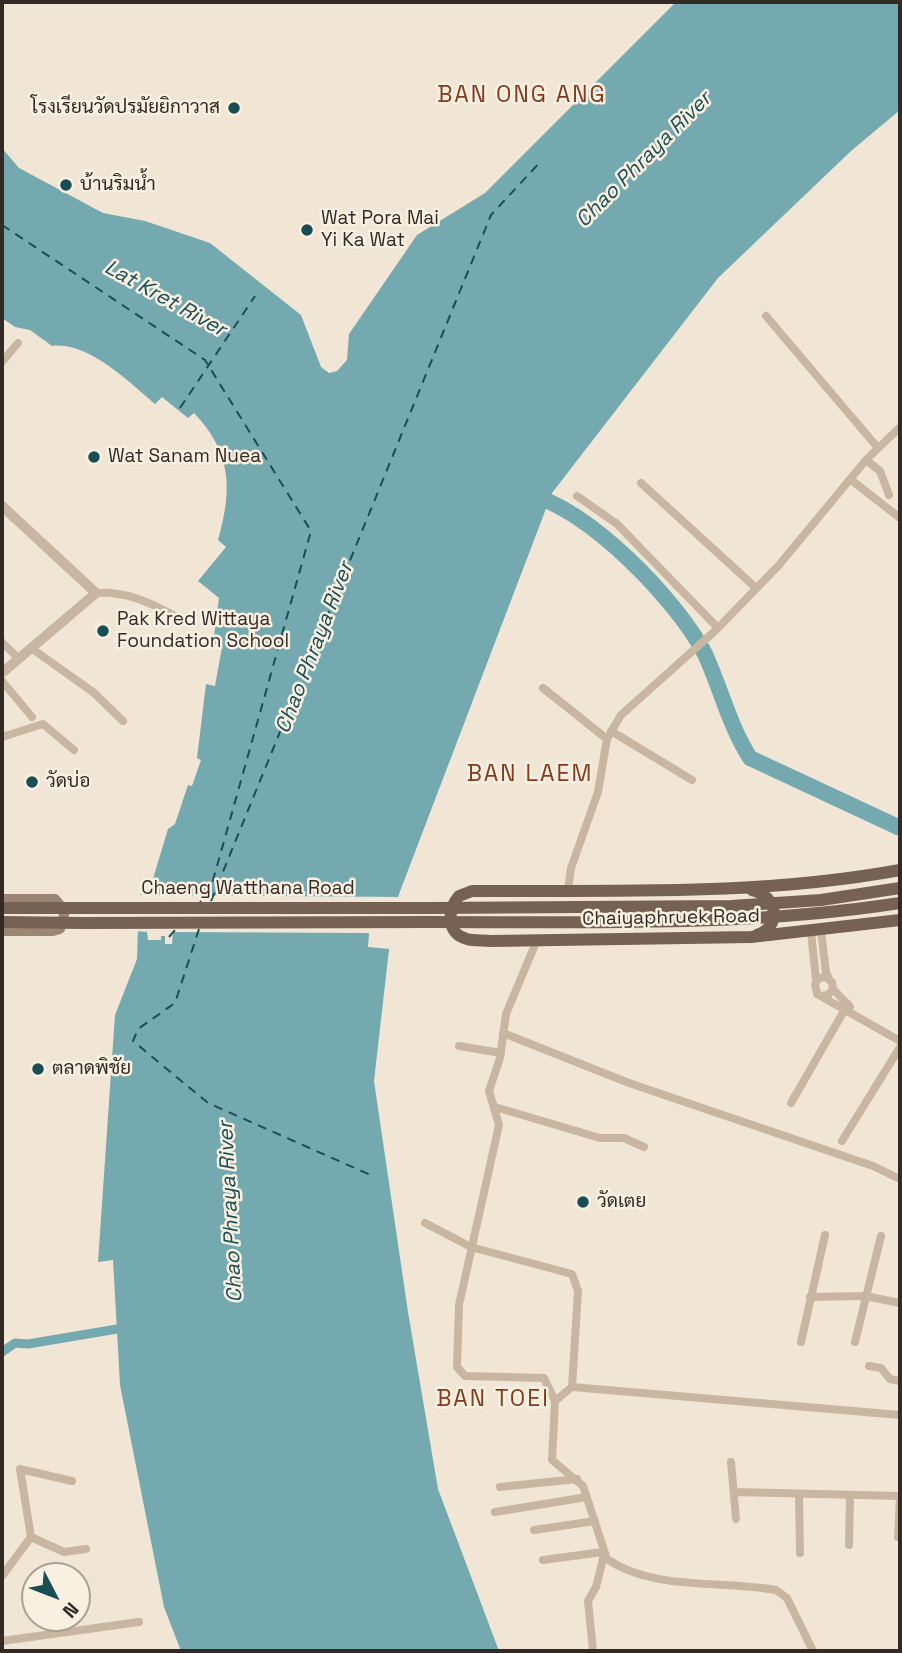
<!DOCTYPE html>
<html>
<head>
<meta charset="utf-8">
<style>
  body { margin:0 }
  #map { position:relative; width:902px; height:1653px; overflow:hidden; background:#f1e6d6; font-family:"Space Grotesk",sans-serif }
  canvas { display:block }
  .frame { position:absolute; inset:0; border:4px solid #332a25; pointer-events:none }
  .north { position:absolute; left:21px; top:1562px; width:70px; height:70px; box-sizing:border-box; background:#f9f0e2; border:2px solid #aaa196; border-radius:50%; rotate:132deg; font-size:19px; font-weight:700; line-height:28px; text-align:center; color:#332a25 }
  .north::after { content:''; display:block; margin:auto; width:24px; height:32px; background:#1a4e55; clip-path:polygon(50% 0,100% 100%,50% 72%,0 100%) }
</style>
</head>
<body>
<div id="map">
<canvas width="902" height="1653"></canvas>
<div class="frame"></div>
<div class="north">N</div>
</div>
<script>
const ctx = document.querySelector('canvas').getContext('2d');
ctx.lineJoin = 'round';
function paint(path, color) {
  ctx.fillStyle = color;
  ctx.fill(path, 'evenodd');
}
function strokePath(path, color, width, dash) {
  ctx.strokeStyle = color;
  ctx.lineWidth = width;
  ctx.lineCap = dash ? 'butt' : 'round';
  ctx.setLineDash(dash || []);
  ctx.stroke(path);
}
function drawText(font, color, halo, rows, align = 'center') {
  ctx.font = font + ' "Space Grotesk",Sarabun,sans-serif';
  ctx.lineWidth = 5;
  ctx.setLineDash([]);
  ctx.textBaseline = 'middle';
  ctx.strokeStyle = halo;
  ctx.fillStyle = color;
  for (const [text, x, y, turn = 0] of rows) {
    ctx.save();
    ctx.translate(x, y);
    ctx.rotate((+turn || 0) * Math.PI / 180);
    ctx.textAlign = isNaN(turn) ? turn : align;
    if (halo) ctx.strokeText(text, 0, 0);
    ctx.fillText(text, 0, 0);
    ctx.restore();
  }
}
paint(new Path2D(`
  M676,2h224v108l-49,41 -133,127 -166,215 -153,401 -8,38 -17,149 34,231 30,177 61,162h-318l-17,-44 -44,-222 -7,-125 -15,2 17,-247 22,-56 2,-64 10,-3 19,-63 7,-5 13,-39 4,1 9,-26 -4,-2 9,-74 9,2 7,-39 -9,-3 6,-46 -21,-17 28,-34 -8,-7c15,-52 13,-88 -24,-127l-6,5 -26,-21 -7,7c-25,-21 -67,-63 -103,-58l-22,-16 -15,-3 -13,-9v-170l17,20 84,45 42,8 65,22 91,72 20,52 8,6 8,-2 10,-11 2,-26 68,-99 68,-42z`), '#74a9af');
paint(new Path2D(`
  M135,895l267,2 -13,52 -21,-2 1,-14 -196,-1 -1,12h-7v-8h-4v4h-13l-1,-8 -12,-1z`), '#f1e6d6');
strokePath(new Path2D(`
  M2,1352l13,-9 13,1 101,-17`), '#74a9af', 9);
strokePath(new Path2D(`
  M529,495c58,12 149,106 176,159 16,35 24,71 45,104l150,70`), '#74a9af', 16);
strokePath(new Path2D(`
  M2,225l203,135 106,171 -101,360 -10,11
  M180,408l75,-112
  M211,901l280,-686 51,-55
  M199,929l-24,74 -37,26 -5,12 75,62 167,74
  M169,937l6,-7`), '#1a4e55', 2, [9, 7]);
strokePath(new Path2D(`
  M766,316l112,132
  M2,362l16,-19
  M866,460l14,11 9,24
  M850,479l50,39
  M641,483l114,104
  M577,496l40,28 101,104
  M96,593c30,-2 53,9 79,23
  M2,642l16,16
  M31,648l62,44 30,29
  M2,681l30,36
  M543,688l64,51
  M611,731l81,49
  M2,737l41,-13 31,26
  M568,890l3,-22 27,-76 9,-53 14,-24 95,-85 63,-65 87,-105 34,-33
  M821,931l5,41 3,7
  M811,932l5,48
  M537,940l-31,74 -6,44 -11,33 10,34 -40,180 -2,62 8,9 79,2 11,23
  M833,989l17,18
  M821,996l7,-1 5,-6 -1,-7 -6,-5 -7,1 -4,6 2,10 83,47
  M503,1033l126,50 244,83 27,13
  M459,1046l42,7
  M791,1103l57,-99
  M495,1107l105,31h24l20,9
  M842,1141l58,-94
  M425,1223l46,24 101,27 6,17 -6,96 328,28
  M810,1297l55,-1 35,7
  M801,1342l24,-107
  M855,1342l26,-106
  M869,1366l12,2 9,11 10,2
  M572,1387l-17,14 -3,59 31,26 24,73c46,32 116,21 169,31l11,8 26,53
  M731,1462l5,57
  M500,1487l77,-8
  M735,1492l165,4
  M799,1494l1,59
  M495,1512l92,-15
  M534,1530l61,-9
  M31,1537l33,15 22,-3
  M898,1537l2,-41
  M849,1545l1,-50
  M543,1560l60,-8
  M2,1576l29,-39 -11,-68 52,12
  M2,1641l137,-19
  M593,1651l-5,-50 8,-14 8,-32`), '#c9b6a2', 8);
strokePath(new Path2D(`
  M2,506l94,87 -94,80`), '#c9b6a2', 10);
strokePath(new Path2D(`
  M2,899h53l10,12 -5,18 -7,2h-51`), '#9c8574', 10);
strokePath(new Path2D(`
  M900,870c-141,26 -285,20 -428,21l-13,5c-12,13 -13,38 8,43 7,2 16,1 24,2l260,-4 149,-17
  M752,890c25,5 31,36 5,45
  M83,908h349
  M82,923l350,-1`), '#766255', 12);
strokePath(new Path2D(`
  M2,908h81
  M432,908l299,-2 90,-6 79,-12
  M2,922l80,1
  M432,922c156,0 313,5 468,-19`), '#766255', 12);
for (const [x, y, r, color] of [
  [234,108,7,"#1a4e55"],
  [66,185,7,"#1a4e55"],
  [307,230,7,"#1a4e55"],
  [94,457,7,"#1a4e55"],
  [103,631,7,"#1a4e55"],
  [32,782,7,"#1a4e55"],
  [38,1069,7,"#1a4e55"],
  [583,1202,7,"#1a4e55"]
]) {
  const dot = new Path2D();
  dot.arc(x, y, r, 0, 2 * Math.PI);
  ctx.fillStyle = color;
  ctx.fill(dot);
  strokePath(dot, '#f9f0e2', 2.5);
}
drawText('19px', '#332a25', '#f9f0e2', [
  ["โรงเรียนวัดปรมัยยิกาวาส",220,108,"right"],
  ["บ้านริมน้ำ",80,185],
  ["Wat Pora Mai",321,219],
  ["Yi Ka Wat",321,241],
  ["Wat Sanam Nuea",108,457],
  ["Pak Kred Wittaya",117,620],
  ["Foundation School",117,642],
  ["วัดบ่อ",46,782],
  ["ตลาดพิชัย",52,1069],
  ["วัดเตย",597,1202]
], 'left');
drawText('19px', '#332a25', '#f9f0e2', [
  ["Chaeng Watthana Road",248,889],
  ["Chaiyaphruek Road",671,918,-1]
]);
drawText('italic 21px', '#1a4e55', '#f9f0e2', [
  ["Chao Phraya River",644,160,-45],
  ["Lat Kret River",165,299,29],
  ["Chao Phraya River",315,648,-69],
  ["Chao Phraya River",231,1212,-93]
]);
ctx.letterSpacing = '2px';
drawText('23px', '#843a1c', '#f9f0e2', [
  ["BAN ONG ANG",522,96],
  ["BAN LAEM",530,775],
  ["BAN TOEI",493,1400]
]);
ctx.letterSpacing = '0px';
</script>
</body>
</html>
